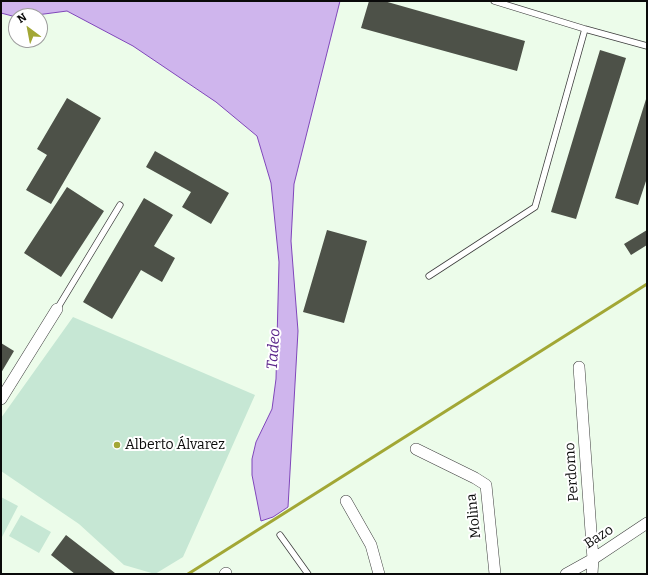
<!DOCTYPE html>
<html>
<head>
<meta charset="utf-8">
<style>
  body { margin:0 }
  #map { position:relative; width:648px; height:575px; overflow:hidden; background:#ecfcea; font-family:Bitter,serif }
  canvas { display:block }
  .frame { position:absolute; inset:0; border:2px solid #0a0a0a; pointer-events:none }
  .north { position:absolute; left:8px; top:8px; width:40px; height:40px; box-sizing:border-box; background:#fff; border:1px solid #9d9d9d; border-radius:50%; rotate:328deg; font-size:11px; font-weight:700; line-height:16px; text-align:center; color:#0a0a0a }
  .north::after { content:''; display:block; margin:auto; width:14px; height:18px; background:#a2a735; clip-path:polygon(50% 0,100% 100%,50% 72%,0 100%) }
</style>
</head>
<body>
<div id="map">
<canvas width="648" height="575"></canvas>
<div class="frame"></div>
<div class="north">N</div>
</div>
<script>
const ctx = document.querySelector('canvas').getContext('2d');
ctx.lineJoin = 'round';
function paint(path, color) {
  ctx.fillStyle = color;
  ctx.fill(path, 'evenodd');
}
function strokePath(path, color, width, dash) {
  ctx.strokeStyle = color;
  ctx.lineWidth = width;
  ctx.lineCap = dash ? 'butt' : 'round';
  ctx.setLineDash(dash || []);
  ctx.stroke(path);
}
function drawText(font, color, halo, rows, align = 'center') {
  ctx.font = font + ' Bitter,serif';
  ctx.lineWidth = 4;
  ctx.setLineDash([]);
  ctx.textBaseline = 'middle';
  ctx.strokeStyle = halo;
  ctx.fillStyle = color;
  for (const [text, x, y, turn = 0] of rows) {
    ctx.save();
    ctx.translate(x, y);
    ctx.rotate((+turn || 0) * Math.PI / 180);
    ctx.textAlign = isNaN(turn) ? turn : align;
    if (halo) ctx.strokeText(text, 0, 0);
    ctx.fillText(text, 0, 0);
    ctx.restore();
  }
}
paint(new Path2D(`
  M73,317l182,78 -72,162 -28,17 -31,-9 -45,-41 -78,-53v-53z
  M1,497l17,9 -16,31h-1z
  M21,515l30,17 -12,21 -30,-17z`), '#c6e7d4');
const water = new Path2D(`
  M1,1h339l-46,183 -3,57 7,90 -10,176 -15,10 -12,4 -9,-46v-16l4,-17 16,-33 4,-30 3,-117 -8,-79 -14,-47 -41,-34 -83,-56 -66,-35 -38,5h-13v1l-15,-4z`);
paint(water, '#cfb5ed');
strokePath(water, '#7f46ba', 1);
paint(new Path2D(`
  M369,1h15l141,40 -8,30 -156,-43z
  M600,50l26,8 -50,161 -25,-7z
  M647,96v82l-9,27 -23,-7z
  M67,98l34,20 -50,86 -25,-14 21,-35 -10,-6z
  M155,151l74,42 -18,31 -29,-17 9,-15 -45,-25z
  M67,187l37,24 -43,66 -37,-24z
  M144,198l29,17 -19,31 21,12 -13,24 -21,-12 -29,49 -29,-17z
  M327,230l40,11 -23,82 -41,-11z
  M647,230v15l-16,10 -7,-11z
  M1,343l13,8 -13,22z
  M66,535l49,38 -1,1h-39l-24,-19z`), '#4d5148');
const service = new Path2D(`
  M494,1l91,28 62,17
  M429,276l106,-69 50,-178
  M57,309l63,-104
  M280,535l28,39`);
const minor = new Path2D(`
  M579,367l14,192 -1,15
  M1,399l56,-90
  M416,449l59,29 11,7 9,89
  M346,501l25,44 8,29
  M225,574l1,-1
  M566,574l27,-15 54,-36`);
strokePath(service, '#3d3d3d', 7);
strokePath(minor, '#3d3d3d', 12);
strokePath(service, '#fff', 5.5);
strokePath(minor, '#fff', 11);
strokePath(new Path2D(`
  M188,574l459,-290`), '#a2a735', 3);
for (const [x, y, r, color] of [
  [117,445,4,"#a2a735"]
]) {
  const dot = new Path2D();
  dot.arc(x, y, r, 0, 2 * Math.PI);
  ctx.fillStyle = color;
  ctx.fill(dot);
  strokePath(dot, '#fff', 1.5);
}
drawText('14px', '#0a0a0a', '#fff', [
  ["Alberto Álvarez",125,445]
], 'left');
drawText('14px', '#0a0a0a', '#fff', [
  ["Perdomo",572,472,-94],
  ["Molina",474,516,-96],
  ["Bazo",599,537,-33]
]);
drawText('italic 15px', '#5a258a', '#fff', [
  ["Tadeo",274,349,-86]
]);
</script>
</body>
</html>
